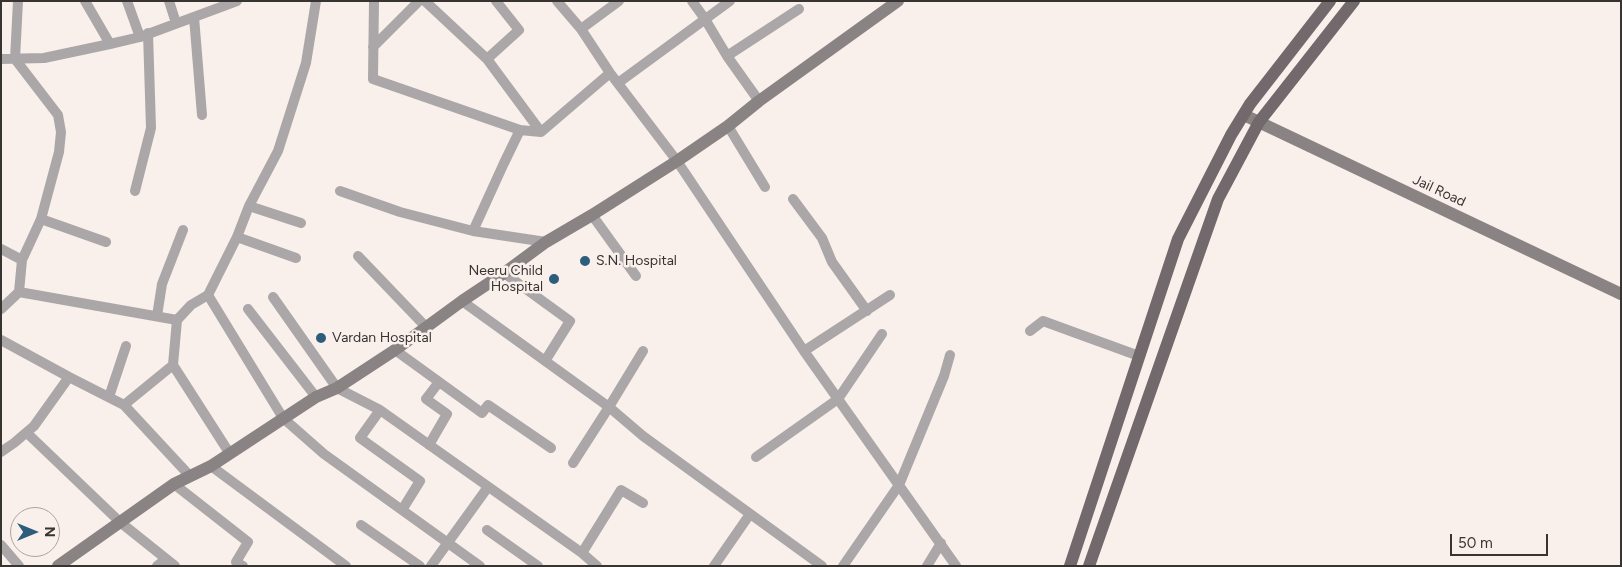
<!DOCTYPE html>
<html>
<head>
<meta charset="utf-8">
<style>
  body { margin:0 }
  #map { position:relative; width:1622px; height:567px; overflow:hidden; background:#f9efeb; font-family:Figtree,sans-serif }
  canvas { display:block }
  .frame { position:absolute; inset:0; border:2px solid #373432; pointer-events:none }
  .north { position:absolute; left:10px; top:507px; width:50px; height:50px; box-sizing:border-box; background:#f9efeb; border:1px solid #aba4a1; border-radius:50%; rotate:90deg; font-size:14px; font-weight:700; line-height:20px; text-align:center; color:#373432 }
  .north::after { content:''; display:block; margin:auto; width:18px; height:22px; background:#2c5e7c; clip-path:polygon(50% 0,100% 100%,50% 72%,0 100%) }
  .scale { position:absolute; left:1450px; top:534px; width:98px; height:22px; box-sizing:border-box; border:2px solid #373432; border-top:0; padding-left:6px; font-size:15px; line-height:18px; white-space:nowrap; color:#373432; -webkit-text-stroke:4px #f9efeb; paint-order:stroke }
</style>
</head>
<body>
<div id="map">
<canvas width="1622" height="567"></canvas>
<div class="frame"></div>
<div class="north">N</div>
<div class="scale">50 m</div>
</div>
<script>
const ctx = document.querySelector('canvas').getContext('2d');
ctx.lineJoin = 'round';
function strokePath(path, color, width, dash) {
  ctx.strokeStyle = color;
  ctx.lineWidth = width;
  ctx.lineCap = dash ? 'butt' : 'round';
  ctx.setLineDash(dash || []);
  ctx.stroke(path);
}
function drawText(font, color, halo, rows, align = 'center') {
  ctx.font = font + ' Figtree,sans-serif';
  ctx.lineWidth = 5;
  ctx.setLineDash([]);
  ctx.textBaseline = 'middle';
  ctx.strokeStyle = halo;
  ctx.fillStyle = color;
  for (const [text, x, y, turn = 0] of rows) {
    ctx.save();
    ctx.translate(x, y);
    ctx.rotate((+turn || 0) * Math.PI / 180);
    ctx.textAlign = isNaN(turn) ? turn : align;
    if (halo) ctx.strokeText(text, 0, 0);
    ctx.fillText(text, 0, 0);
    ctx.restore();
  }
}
strokePath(new Path2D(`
  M85,1l25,43
  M127,1l13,36
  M169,1l7,22
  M374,1l-1,78 147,51 21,2
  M425,1l62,58 54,73 69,-59
  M557,1l24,28 29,44 67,88 127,190 152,215
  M692,1l13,18 22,37 32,45
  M194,17l8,98
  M581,29l38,-28
  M373,47l46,-46
  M727,56l72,-47
  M1,59l43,-1 66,-14 30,-7 97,-36
  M487,59l32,-29 -23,-29
  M618,83l112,-82
  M728,126l37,61
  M135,191l16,-63 -3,-95
  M340,191l60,21 73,19 73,11
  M793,199l29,39 10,24 35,49
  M249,206l52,17
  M592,215l44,61
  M41,219l65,23
  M473,231l31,-68 16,-33
  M237,237l59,21
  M1,249l21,11
  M358,256l68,71
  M504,273l66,48 -25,40
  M19,292l158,28
  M208,295l75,123 41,36 156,112
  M273,297l64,91 43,22 202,143 15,13
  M462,301l147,106 34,29 179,130
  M1,309l18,-17 3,-32 19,-41 18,-67 2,-20 -3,-17 -43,-56 3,-58
  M248,309l68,88
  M157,316l5,-32 21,-54
  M1030,331l13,-10 96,35
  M1,340l68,37 55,28 65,70
  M395,350l87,63 6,-8 63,43
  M804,351l86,-56
  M173,365l57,89
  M109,397l17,-51
  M124,405l49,-40 4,-45 14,-15 17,-10 29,-58 12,-31 29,-55 28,-88 10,-62
  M380,410l-20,28 60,43 -18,29
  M27,433l93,89 55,44
  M429,445l18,-31 -21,-15 13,-17
  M1,452l13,-9 20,-17 35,-49
  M756,457l82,-58 44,-65
  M573,463l36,-56 34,-56
  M211,466l135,100
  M174,484l74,58 -12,20 7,4
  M361,525l59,41
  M487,530l51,36
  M1,545l18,21
  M582,553l39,-63 22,13
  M157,566l9,-7
  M431,566l57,-79
  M714,566l36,-52
  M843,566l56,-81 45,-109 6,-21
  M927,566l14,-23`), '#aba7a8', 10);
strokePath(new Path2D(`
  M1244,115l377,179
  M58,566l116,-82 37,-18 105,-69 21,-9 58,-38 67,-49 42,-28 42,-31 46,-27 85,-54 51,-35 31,-25 139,-100`), '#898384', 12);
strokePath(new Path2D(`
  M1070,566l108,-327 53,-104 19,-31 80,-103
  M1089,566l129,-367 41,-77 95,-121`), '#71696b', 12);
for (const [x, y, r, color] of [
  [585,261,6,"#2c5e7c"],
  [554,279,6,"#2c5e7c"],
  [321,338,6,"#2c5e7c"]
]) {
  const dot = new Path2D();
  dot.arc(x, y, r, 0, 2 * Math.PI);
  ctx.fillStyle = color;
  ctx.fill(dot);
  strokePath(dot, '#f9efeb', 2);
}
drawText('14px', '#373432', '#f9efeb', [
  ["Jail Road",1439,191,25]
]);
drawText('14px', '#373432', '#f9efeb', [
  ["S.N. Hospital",596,261],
  ["Neeru Child",543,271,"right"],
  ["Hospital",543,287,"right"],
  ["Vardan Hospital",332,338]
], 'left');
</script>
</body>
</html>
